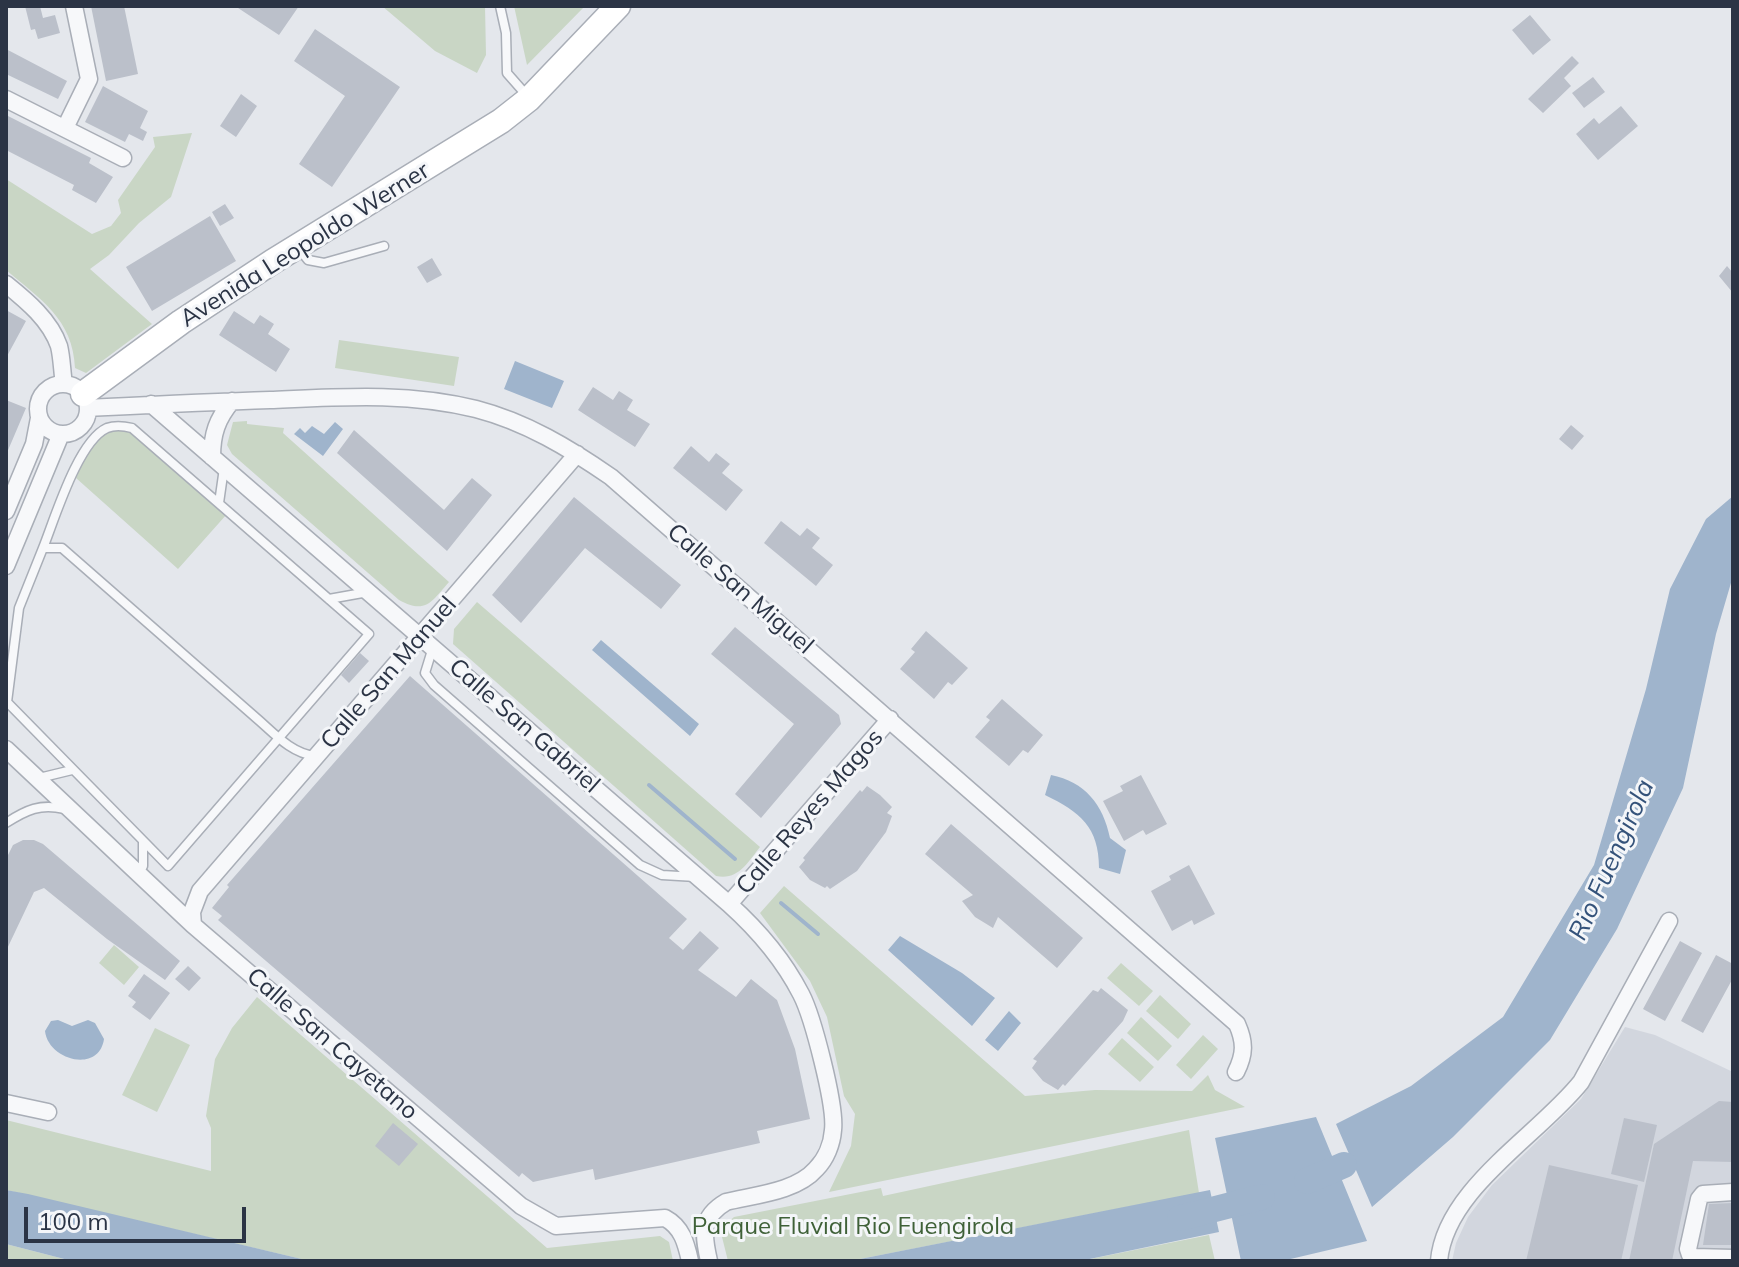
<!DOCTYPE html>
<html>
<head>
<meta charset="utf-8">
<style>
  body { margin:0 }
  #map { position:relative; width:1739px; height:1267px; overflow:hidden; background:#e4e7ec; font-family:Mulish,sans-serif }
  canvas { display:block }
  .frame { position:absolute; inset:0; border:8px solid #2b3445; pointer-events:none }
  .scale { position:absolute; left:24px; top:1207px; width:222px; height:36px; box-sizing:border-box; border:4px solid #2b3445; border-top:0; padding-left:10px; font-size:24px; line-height:28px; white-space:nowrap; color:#2b3445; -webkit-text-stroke:6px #f4f6f9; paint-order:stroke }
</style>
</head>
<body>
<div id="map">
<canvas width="1739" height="1267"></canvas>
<div class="frame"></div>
<div class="scale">100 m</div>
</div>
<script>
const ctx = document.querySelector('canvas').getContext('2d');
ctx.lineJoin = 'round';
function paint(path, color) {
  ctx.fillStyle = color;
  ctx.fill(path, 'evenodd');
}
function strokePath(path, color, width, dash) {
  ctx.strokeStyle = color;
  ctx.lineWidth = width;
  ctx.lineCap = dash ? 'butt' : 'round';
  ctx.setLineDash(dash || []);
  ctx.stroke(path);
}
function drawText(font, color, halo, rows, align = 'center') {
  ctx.font = font + ' Mulish,sans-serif';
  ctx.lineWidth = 6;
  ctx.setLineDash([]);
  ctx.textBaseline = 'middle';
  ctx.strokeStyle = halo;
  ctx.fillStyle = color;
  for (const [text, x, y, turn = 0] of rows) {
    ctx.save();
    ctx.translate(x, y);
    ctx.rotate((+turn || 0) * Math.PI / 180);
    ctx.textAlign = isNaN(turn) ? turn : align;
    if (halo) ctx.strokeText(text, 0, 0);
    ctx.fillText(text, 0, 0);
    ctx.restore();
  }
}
paint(new Path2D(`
  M1625,1027l30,8 78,37v189h-281l4,-18 12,-26 24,-32 89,-86z`), '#d2d6de');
paint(new Path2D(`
  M382,6h103l1,49 -9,18 -42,-22z
  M514,6h71l-58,59z
  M192,133l-21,64 -32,26 -30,32 -19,14 62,55 -66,49 -11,-5c-2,-49 -35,-69 -69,-98v-91l86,55 19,-8 10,-13 -3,-13 37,-53 -2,-10z
  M339,340l120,17 -5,29 -119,-18z
  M247,421v3l37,4 -1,5 166,149c-17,19 -23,33 -50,18l-167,-146 -5,-9 6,-23z
  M121,429l10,3 96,82 -49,55 -102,-91c10,-22 19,-45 45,-49z
  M477,602l283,245c-12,15 -22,34 -44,29l-263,-232 1,-15z
  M784,886l241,210 70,-6 97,1 16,-16 7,15 30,17 -416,85 22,-46 4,-32 -11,-18 -17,-79 -17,-36 -50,-68z
  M114,945l25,22 -15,18 -25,-22z
  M1121,963l32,28 -14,15 -32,-28z
  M1160,995l31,29 -13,15 -32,-28z
  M257,997l290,251 113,-12 9,6 4,19h-363l-304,-71v-70l205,51v-43l-5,-12 9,-57 17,-31z
  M1141,1017l31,29 -14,15 -31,-28z
  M155,1028l35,17 -33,67 -35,-17z
  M1203,1035l15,14 -27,30 -15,-14z
  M1122,1038l32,29 -14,15 -32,-28z
  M1189,1130l10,63 -349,68h-122l-8,-32 14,-12 147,-29 2,8z
  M1209,1235l6,26h-135z
  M6,1244l66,17h-66z`), '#c9d6c5');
paint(new Path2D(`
  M515,361l49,20 -12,27 -48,-19z
  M335,422l8,7 -20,27 -29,-22 6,-6 5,5 7,-7 12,8z
  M1733,496v80l-17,58 -33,154 -66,141 -67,111 -97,97 -81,70 -36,-83 75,-38 92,-69 91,-152 52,-176 24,-100 36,-70z
  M601,640l98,84 -9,12 -98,-86z
  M1051,775c34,7 52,29 59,63l16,12 -6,24 -21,-6c0,-41 -19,-56 -54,-73z
  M900,936l62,37 33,25 -23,28 -84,-76z
  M1009,1011l12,12 -23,28 -13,-11z
  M58,1020l14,6 16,-6 7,3 9,16c-5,35 -56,21 -59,-8l6,-10z
  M1316,1117l51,124 -85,20h-41l-26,-123z
  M6,1190l22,4 282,67h-238l-66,-17z
  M1210,1190l9,42 -139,29h-230z`), '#9fb4cc');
strokePath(new Path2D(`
  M649,785l86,74
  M781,903l37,31`), '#9fb4cc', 4);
strokePath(new Path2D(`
  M1307,1181l37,-16
  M1180,1218l82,-21`), '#9fb4cc', 26);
paint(new Path2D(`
  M25,6h15l3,12 12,-3 5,18 -22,6 -3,-10 -4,1z
  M91,6h33l14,68 -32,7z
  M235,6h64l-20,29z
  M1530,15l21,25 -18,15 -21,-25z
  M315,29l85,58 -68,100 -33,-23 46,-68 -51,-35z
  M6,49l61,32 -9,18 -52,-25z
  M1572,56l7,7 -15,15 7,8 -28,27 -15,-14z
  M1593,77l12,15 -21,16 -12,-15z
  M103,86l45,25 -8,17 7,4 -4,9 -14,-7 -4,8 -40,-20z
  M241,94l16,12 -21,31 -16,-11z
  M1621,106l17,20 -40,34 -22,-26 18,-16 5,6z
  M6,115l85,43 -2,5 24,14 -17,26 -24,-13 2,-5 -68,-35z
  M225,204l9,14 -14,8 -8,-14z
  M210,216l26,45 -84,50 -26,-44z
  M432,258l10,17 -15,8 -10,-16z
  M1727,266l6,7v20l-14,-17z
  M6,310l20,11 -20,37z
  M234,311l20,13 6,-9 14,9 -6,10 22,15 -14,23 -57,-37z
  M593,387l20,13 6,-9 14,9 -6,10 23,14 -15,23 -57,-37z
  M6,400l20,8 -20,47z
  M1571,425l13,11 -12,14 -13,-11z
  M354,430l90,80 28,-32 20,17 -45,56 -110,-98z
  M691,446l18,16 7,-9 14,11 -8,9 21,17 -17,21 -53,-43z
  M574,497l107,88 -20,24 -76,-61 -64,75 -29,-28z
  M781,521l19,15 7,-8 13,10 -8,10 21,17 -17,21 -52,-43z
  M735,627l104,88 2,9 -80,94 -26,-24 59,-70 -83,-70z
  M926,631l42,37 -16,17 -4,-3 -14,17 -34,-30 15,-17 -4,-3z
  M360,653l9,8 -20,22 -8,-8z
  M410,676l277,243 -18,19 14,12 17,-19 19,17 -21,22 38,27 15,-18 26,21 18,49 15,70 -53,12 3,12 -165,37 -2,-11 -60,13 -11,-9 -3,4 -301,-257 4,-4 -10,-8 17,-21 -2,-2z
  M1002,699l41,36 -15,18 -5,-3 -14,16 -34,-29 15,-17 -4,-3z
  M1141,775l26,49 -21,11 -3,-5 -19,11 -21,-40 20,-10 -3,-5z
  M867,786l13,9 12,12 -5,6 5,3 -6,16 -29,39 -27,18 -3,-3 -2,2 -15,-8 -11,-13 6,-7 -2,-2 57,-68 2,2z
  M951,824l132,114 -26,30 -59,-51 -5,11 -18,-11 -13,-16 11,-6 -48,-41z
  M23,840h11l9,4 137,117 -15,19 -58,-41 -63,-51 -10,4 -28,59v-92l7,-14z
  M1189,865l26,49 -21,11 -2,-5 -20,11 -21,-40 20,-11 -2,-4z
  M1680,941l22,12 -37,68 -22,-12z
  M1716,955l17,9v14l-30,55 -22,-12z
  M188,966l13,12 -12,13 -14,-12z
  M144,974l26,19 -20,27 -18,-13 4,-5 -8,-6z
  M1101,988l27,22 -5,11 -58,65 -2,-2 -5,6 -15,-9 -11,-13 5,-7 -4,-2 60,-69 5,2z
  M1719,1101l14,1v60l-40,-1 -21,100h-43l25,-117z
  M1624,1118l33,7 -13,57 -33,-8z
  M393,1123l25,21 -19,22 -24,-20z
  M1549,1165l89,20 -17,76h-95z
  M1733,1203v42h-30l6,-41z`), '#bbc0ca');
const lane = new Path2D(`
  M500,6l6,27 1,40 22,25
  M300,250l8,10 16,3 60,-17
  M219,503l5,-35
  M43,548c12,-30 35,-107 64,-120 8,-3 17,-2 25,0l237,206 -201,232 -161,-164 12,-94 24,-60h19l192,168c19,16 36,37 61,40
  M329,599l39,-7
  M433,647l-8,26 9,12 206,180 22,10 34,2
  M39,778l33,-8
  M6,823c20,-13 35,-20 58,-14
  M137,874l6,-8v-25`);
const street = new Path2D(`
  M6,99l117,59
  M65,128l24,-49 -15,-73
  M6,284c21,17 44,36 53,62 3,12 3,26 5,38
  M38 409a25 25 0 1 1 50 0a25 25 0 1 1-50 0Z
  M151,404l578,500c29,26 54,55 72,90 12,23 35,112 32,136 -1,14 -7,29 -17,39 -20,23 -62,26 -90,33 -26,15 -23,33 -17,59
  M88,408c61,-3 121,-6 182,-8 70,-3 138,-8 206,9 50,13 93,39 135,68l626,547c8,18 8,30 -1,48
  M212,457c0,-23 5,-38 20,-56
  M6,511l28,-67 5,-26
  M6,566l55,-132
  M6,749l187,176 328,281 35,20 109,-8c17,9 21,25 25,43
  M729,904l161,-185
  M193,925l-1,-13 8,-21 377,-437
  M6,1103l42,9
  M1733,1192l-30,2 -4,5 -11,50 2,6 4,2 39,1
  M1439,1261c6,-72 100,-126 142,-179l88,-161`);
const secondary = new Path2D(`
  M83,394l98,-72 91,-60 229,-141 28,-22 89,-93`);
strokePath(lane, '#a9aeb7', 11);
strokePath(street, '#a9aeb7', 19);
strokePath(secondary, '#a9aeb7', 27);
strokePath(lane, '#f7f8fa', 8);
strokePath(street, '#f7f8fa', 16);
strokePath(secondary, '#fff', 24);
drawText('24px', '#2b3445', '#f4f6f9', [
  ["Avenida Leopoldo Werner",305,245,-32],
  ["Calle San Miguel",740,589,41],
  ["Calle San Manuel",389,673,-49],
  ["Calle San Gabriel",524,726,41],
  ["Calle Reyes Magos",810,812,-49],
  ["Calle San Cayetano",332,1044,41]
]);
drawText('24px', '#3f6138', '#f4f6f9', [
  ["Parque Fluvial Rio Fuengirola",853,1227]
]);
drawText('italic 26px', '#34527a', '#f4f6f9', [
  ["Rio Fuengirola",1612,860,-66]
]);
</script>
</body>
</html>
